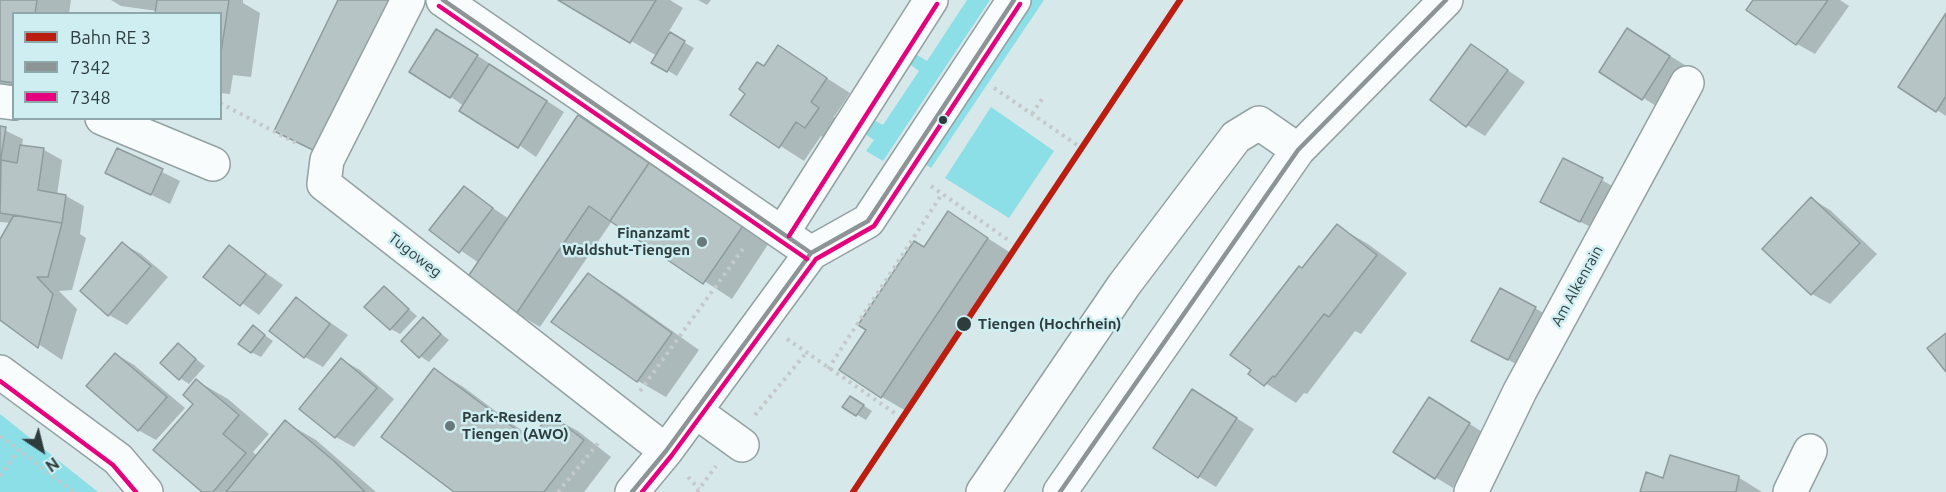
<!DOCTYPE html>
<html>
<head>
<meta charset="utf-8">
<style>
  body { margin:0 }
  #map { position:relative; width:1946px; height:492px; overflow:hidden; background:#d6e8ea; font-family:Ubuntu,sans-serif }
  canvas { display:block }
  .legend { position:absolute; left:12px; top:12px; width:210px; height:108px; box-sizing:border-box; background:#ceeef2; border:2px solid #8ea7aa; margin:0; padding:8px 10px; list-style:none; font-size:18px; color:#2f3c3e }
  .legend li { display:flex; align-items:center; gap:12px; height:30px }
  .legend b { width:30px; border:2px solid #8ea7aa }
  .north { position:absolute; left:12px; top:420px; width:60px; height:60px; -webkit-text-stroke:4px #ceeef2; paint-order:stroke; rotate:145deg; font-size:16px; font-weight:700; line-height:24px; text-align:center; color:#2f3c3e }
  .north::after { content:''; display:block; margin:auto; width:21px; height:27px; background:#2f3c3e; clip-path:polygon(50% 0,100% 100%,50% 72%,0 100%) }
</style>
</head>
<body>
<div id="map">
<canvas width="1946" height="492"></canvas>
<ul class="legend">
<li><b style="height:8px;background:#bb1e10"></b>Bahn RE 3</li>
<li><b style="height:8px;background:#8d9495"></b>7342</li>
<li><b style="height:8px;background:#e5007d"></b>7348</li>
</ul>
<div class="north">N</div>
</div>
<script>
const ctx = document.querySelector('canvas').getContext('2d');
ctx.lineJoin = 'round';
function paint(path, color) {
  ctx.fillStyle = color;
  ctx.fill(path, 'evenodd');
}
function strokePath(path, color, width, dash) {
  ctx.strokeStyle = color;
  ctx.lineWidth = width;
  ctx.lineCap = dash ? 'butt' : 'round';
  ctx.setLineDash(dash || []);
  ctx.stroke(path);
}
function drawText(font, color, halo, rows, align = 'center') {
  ctx.font = font + ' Ubuntu,sans-serif';
  ctx.lineWidth = 5;
  ctx.setLineDash([]);
  ctx.textBaseline = 'middle';
  ctx.strokeStyle = halo;
  ctx.fillStyle = color;
  for (const [text, x, y, turn = 0] of rows) {
    ctx.save();
    ctx.translate(x, y);
    ctx.rotate((+turn || 0) * Math.PI / 180);
    ctx.textAlign = isNaN(turn) ? turn : align;
    if (halo) ctx.strokeText(text, 0, 0);
    ctx.fillText(text, 0, 0);
    ctx.restore();
  }
}
paint(new Path2D(`
  M967,0h23l-107,161 -17,-10 8,-11 -9,-6 9,-14 9,5 36,-54 -11,-8 6,-10 13,8z
  M1027,0h17l-113,168 -11,-7z
  M991,107l63,44 -45,67 -64,-40z
  M0,414l98,78h-98z`), '#8cdee7');
paint(new Path2D(`
  M0,0h71l-2,14h-55v82l-14,-2z
  M111,0h132v3l17,10 -9,64 -18,-2 -3,19 -10,-1v-79l-63,-3 -36,-5z
  M340,0h52l27,17 -77,148 -66,-35z
  M561,0h109l13,8 -15,25 26,15 -17,28 -24,-14 4,-6z
  M698,0h13l-4,5z
  M1755,0h85l9,6 -34,48 -18,-10z
  M1946,16v100l-9,-6z
  M455,41l109,71 -28,45 -85,-60z
  M1646,41l42,26 -27,42 -60,-37z
  M1472,46l53,36 -40,54 -18,-11z
  M778,47l72,46 -16,24 8,6 -12,18 -9,-5 -17,25 -72,-46z
  M578,117l191,126 -37,56 -120,-78 -72,106 -24,-14 -37,-50 -48,-33 33,-42 45,31z
  M0,128l23,11 -1,7 22,4 18,10 -5,35 9,1 18,10 -4,28 6,4 -14,52 -13,1 18,18 -15,51 -62,-42v-76l11,-19 -11,-1z
  M118,150l62,31 -10,23 -63,-31z
  M1564,160l56,30 -21,41 -39,-19z
  M1812,199l18,11 47,44 -47,50 -18,-10z
  M948,213l63,40 -105,158 -24,-14z
  M1337,226l31,18 39,29 -46,61 -6,-3 -48,63 -3,-1 -8,10 -46,-30z
  M123,244l18,10 27,23 -41,48 -18,-10z
  M229,247l54,38 -24,30 -54,-38z
  M588,275l28,16 83,59 -33,47 -28,-16 -85,-59z
  M384,288l33,28 -17,18 -9,-5z
  M297,299l51,36 -25,32 -18,-10z
  M1535,308l18,11 -27,50 -35,-18z
  M423,319l26,21 -20,22 -9,-6z
  M253,327l20,14 -12,16 -10,-5z
  M178,345l27,21 -16,18 -9,-6z
  M116,354l18,11 51,43 -29,32 -18,-10z
  M342,360l18,10 34,29 -40,48 -18,-10z
  M434,370l28,16 71,53 17,-23 28,15 33,26 -27,35h-128z
  M197,381l31,18 41,35 -16,18 4,4 28,-34 31,18 60,52h-172l-9,-88z
  M1193,391l61,38 -38,58 -18,-11z
  M860,403l12,8 -6,9 -22,-13z
  M1448,410l39,25 -34,53 -18,-11z
  M1738,477l24,15h-121l23,-13z`), '#0003');
const building = new Path2D(`
  M0,0h37l-2,14h-21v69l-14,-2z
  M157,0h72l-9,59v-45h-65z
  M338,0h54l-75,152 -43,-21z
  M558,0h98l-26,43z
  M1753,0h75l-32,45 -50,-35z
  M1946,13v83l-10,16 -38,-25z
  M1627,28l43,28 -28,44 -43,-28z
  M436,29l42,26 -28,43 -41,-26z
  M670,32l15,9 -18,31 -16,-9z
  M1471,44l37,26 -42,57 -36,-27z
  M778,45l49,33 -16,24 8,6 -14,20 -9,-6 -17,26 -49,-33 15,-21 -6,-5 18,-27 7,4z
  M489,64l58,37 -29,47 -59,-37z
  M578,115l71,48 -39,58 -21,-15 -73,108 -51,-33z
  M0,126l6,1 -6,37z
  M20,145l24,3 -6,42 28,5 -4,28 -62,-10 1,-53 16,3z
  M117,148l46,21 -12,26 -46,-22z
  M1563,158l40,20 -23,44 -40,-20z
  M649,163l94,63 -40,58 -93,-63z
  M464,186l29,22 -34,45 -30,-23z
  M1811,197l49,46 -49,52 -49,-46z
  M948,211l40,27 -107,160 -42,-28 27,-40 -8,-5 56,-84 10,6z
  M14,215l48,8 -14,54h-11l16,17 -15,54 -38,-28v-81z
  M1337,224l40,31 -48,62 -5,-3 -49,63 -2,-1 -9,10 -16,-12 3,-4 -21,-15 69,-89 3,2z
  M122,242l29,24 -43,50 -28,-25z
  M229,245l37,29 -26,32 -37,-29z
  M588,273l84,60 -35,49 -86,-60z
  M384,286l25,23 -19,21 -26,-23z
  M1500,288l36,19 -28,53 -37,-19z
  M296,297l34,27 -26,34 -35,-27z
  M423,317l18,17 -22,24 -18,-17z
  M253,325l12,10 -14,18 -13,-9z
  M1946,333v39l-19,-24z
  M178,343l18,16 -17,21 -19,-17z
  M115,353l52,44 -29,34 -52,-45z
  M341,358l36,30 -42,50 -36,-29z
  M434,368l96,72 20,-26 34,26 -40,52h-90l-73,-55z
  M196,379l43,36 -16,19 23,19 -33,39h-11l-49,-42 40,-46 -10,-9z
  M1192,389l45,29 -39,60 -45,-30z
  M850,396l14,9 -8,11 -14,-9z
  M1429,397l41,26 -35,56 -42,-27z
  M285,420l49,41 31,31h-139z
  M1670,455l69,21 -3,16h-96l6,-20 17,6z`);
paint(building, '#b6c4c6');
strokePath(building, '#8e9c9d', 1.5);
const minor = new Path2D(`
  M408,0l-81,160 -3,24 342,267
  M443,0l368,253
  M0,101l14,2
  M102,118l111,46
  M783,232l148,-232
  M0,372l118,87 28,33
  M695,411l47,34
  M632,492l34,-41 145,-198 57,-32 146,-221
  M983,492l141,-207 112,-148 23,-14 39,27
  M1060,492l238,-342 148,-150
  M1471,492l49,-101 167,-308
  M1790,492l20,-41`);
strokePath(minor, '#93a1a2', 36);
strokePath(new Path2D(`
  M994,88l83,57
  M220,103l78,41
  M1032,114l10,-15
  M931,186l80,56
  M787,339l109,75
  M828,369l114,-175
  M640,391l105,-145
  M755,415l51,-62
  M0,436l19,14
  M0,476l19,-26 55,42
  M688,477l11,12
  M558,492l42,-51
  M697,492l19,-26`), '#c4c9ca', 4, [3, 4.5]);
strokePath(minor, '#f9fcfc', 33);
strokePath(new Path2D(`
  M443,0l368,253
  M632,492l34,-41 145,-198 57,-32 146,-221
  M1060,492l238,-342 148,-150`), '#8d9495', 4.5);
strokePath(new Path2D(`
  M439,6l368,253
  M789,236l148,-232
  M0,381l113,84 23,27
  M642,492l30,-37 144,-196 58,-33 146,-222`), '#e5007d', 4.5);
strokePath(new Path2D(`
  M853,492l327,-492`), '#bb1e10', 6);
for (const [x, y, r, color] of [
  [943,120,5,"#2f3c3e"],
  [702,242,6,"#69787a"],
  [964,324,8,"#2f3c3e"],
  [450,426,6,"#69787a"]
]) {
  const dot = new Path2D();
  dot.arc(x, y, r, 0, 2 * Math.PI);
  ctx.fillStyle = color;
  ctx.fill(dot);
  strokePath(dot, '#ceeef2', 2);
}
drawText('bold 15px', '#2f3c3e', '#ceeef2', [
  ["Finanzamt",690,233],
  ["Waldshut-Tiengen",690,250],
  ["Park-Residenz",462,417,"left"],
  ["Tiengen (AWO)",462,434,"left"]
], 'right');
drawText('15px', '#2f3c3e', '#ceeef2', [
  ["Tugoweg",415,255,38],
  ["Am Alkenrain",1577,286,-61]
]);
drawText('bold 15px', '#2f3c3e', '#ceeef2', [
  ["Tiengen (Hochrhein)",978,324]
], 'left');
</script>
</body>
</html>
